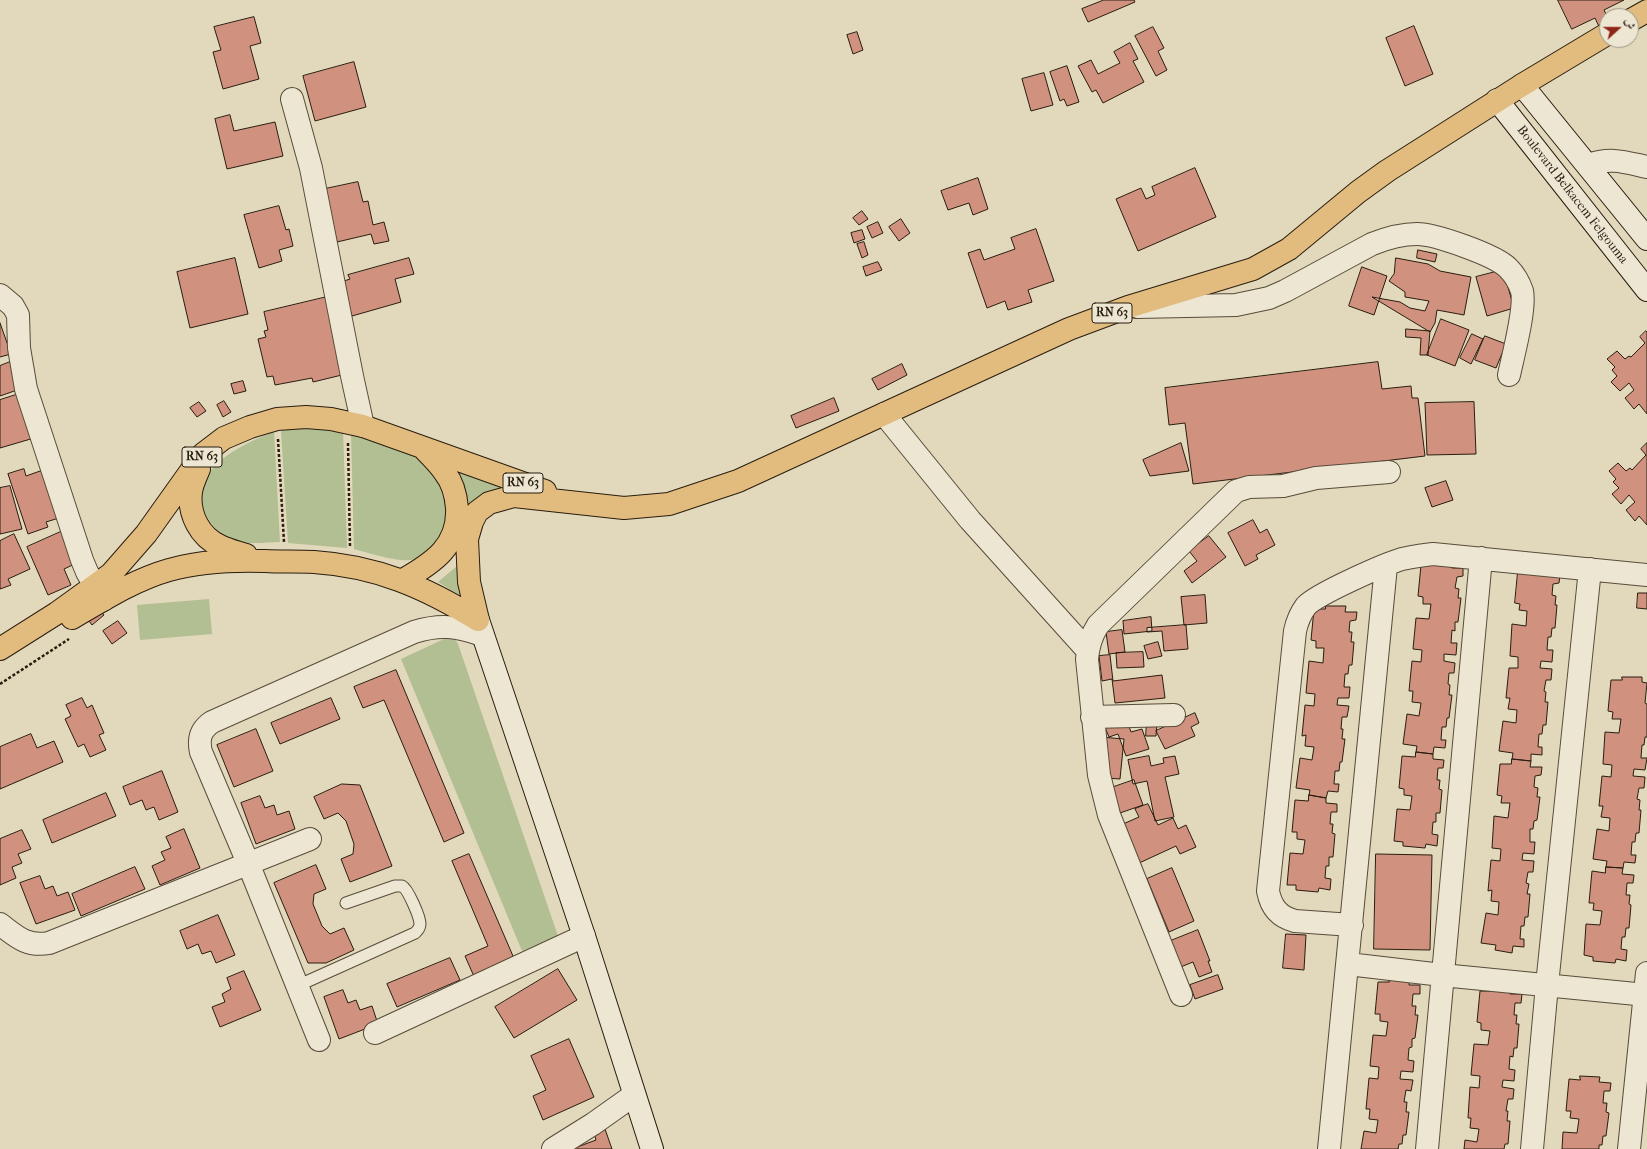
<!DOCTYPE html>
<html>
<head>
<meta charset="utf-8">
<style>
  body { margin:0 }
  #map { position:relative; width:1647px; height:1149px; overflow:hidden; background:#e2d8bb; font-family:"IM FELL French Canon",Amiri,serif }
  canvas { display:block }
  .north { position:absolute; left:1599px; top:8px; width:40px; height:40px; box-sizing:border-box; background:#ece6d3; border:1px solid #9e9685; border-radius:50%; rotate:69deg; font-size:11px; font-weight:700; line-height:16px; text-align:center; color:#291d0f }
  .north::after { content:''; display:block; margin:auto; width:14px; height:18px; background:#8f2418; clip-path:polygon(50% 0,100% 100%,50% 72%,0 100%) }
</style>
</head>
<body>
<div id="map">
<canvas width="1647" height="1149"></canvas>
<div class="north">ش</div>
</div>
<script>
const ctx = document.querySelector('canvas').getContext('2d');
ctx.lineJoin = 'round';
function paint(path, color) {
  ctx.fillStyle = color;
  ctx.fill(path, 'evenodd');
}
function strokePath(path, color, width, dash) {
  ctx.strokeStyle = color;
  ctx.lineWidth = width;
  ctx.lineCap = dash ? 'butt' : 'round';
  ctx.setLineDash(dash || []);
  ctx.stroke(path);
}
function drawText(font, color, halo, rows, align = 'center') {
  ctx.font = font + ' "IM FELL French Canon",serif';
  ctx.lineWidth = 3;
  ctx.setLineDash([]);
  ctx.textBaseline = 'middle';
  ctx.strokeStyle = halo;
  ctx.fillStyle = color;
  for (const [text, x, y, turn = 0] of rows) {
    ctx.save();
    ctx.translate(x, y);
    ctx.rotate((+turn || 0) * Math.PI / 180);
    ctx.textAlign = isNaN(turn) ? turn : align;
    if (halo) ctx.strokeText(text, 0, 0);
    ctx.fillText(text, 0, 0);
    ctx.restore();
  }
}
paint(new Path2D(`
  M289,428h10l44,2 4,118 -59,-5 -7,-112z
  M274,432l6,110c-13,0 -29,3 -42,-1 -14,-3 -24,-12 -30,-23 -26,-46 33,-74 66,-86z
  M351,434c21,5 65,20 81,34 8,7 13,20 19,29l-8,42c-8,6 -16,14 -25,19 -15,7 -48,-5 -64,-9z
  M444,459l76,28 -52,21z
  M457,566l7,27 -3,3 -23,-14z
  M209,599l3,35 -72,6 -3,-35z
  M449,637l6,2 3,5 100,292 -36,15 -121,-292 43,-20z`), '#b1bf92');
const building = new Path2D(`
  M1104,0h30l1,2 -47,20 -6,-13z
  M1558,0h66l-20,10 3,6v15l-5,2 -7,-15 -23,11z
  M254,17l7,26 -11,3 9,33 -36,10 -10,-37 8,-2 -7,-23z
  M1414,26l19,48 -28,12 -19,-48z
  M1153,27l11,21 -6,3 9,19 -11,6 -21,-40z
  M857,32l6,18 -10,4 -6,-19z
  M1130,43l8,16 -5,2 11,21 -41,21 -7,-13 -4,2 -14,-26 13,-6 7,14 22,-11 -6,-11z
  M354,62l12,45 -51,14 -12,-45z
  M1067,66l12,36 -12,4 -3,-7 -4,2 -10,-29z
  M1044,73l9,32 -22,6 -9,-32z
  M230,115l4,16 41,-9 8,34 -56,13 -12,-50z
  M1195,168l21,49 -78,34 -22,-52 25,-11 5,11 9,-4 -3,-8z
  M978,178l10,31 -15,6 -4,-12 -21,7 -7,-19z
  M358,182l5,20 5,-1 5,24 11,-3 5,19 -15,3 -3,-10 -34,8 -12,-53z
  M279,206l7,24 3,-1 4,17 -14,4 3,11 -23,7 -15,-53z
  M862,211l6,8 -9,6 -6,-7z
  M901,219l9,14 -11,8 -10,-14z
  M878,222l5,11 -11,5 -5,-11z
  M1036,229l18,52 -26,9 4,12 -24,8 -3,-9 -18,7 -19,-55 12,-4 4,11 31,-11 -4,-11z
  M862,230l3,9 -11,4 -3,-10z
  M864,242l4,13 -6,3 -5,-14z
  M1418,250l19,4 -2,8 -18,-4z
  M235,258l13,56 -58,14 -13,-56z
  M409,258l5,16 -19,5 6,23 -49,14 -11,-34 9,-3 -2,-4z
  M1396,258l32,6 12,7 31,6 -7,38 -27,-5 -2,13 -5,9 -58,-35 28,5 10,6 15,3 4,-10 -24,-4v-5l-16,-11 5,-7z
  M878,262l4,8 -16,6 -3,-9z
  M1362,267l25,9 -13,39 -25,-9z
  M1503,270l11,38 -27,8 -11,-39z
  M327,297l19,77 -33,8 -1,-4 -37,7 -2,-9 -6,1 -9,-38 8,-2 -2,-6 4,-1 -4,-18z
  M1441,319l28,11 -14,36 -28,-11z
  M0,323l11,31 -11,3z
  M1406,329l24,2 -2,24h-8l1,-17 -15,-1z
  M1646,331l1,1v82l-8,-10 -5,5 -9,-11 9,-8 -5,-7 -9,8 -9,-9 6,-6 -5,-6 3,-3 -8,-8 10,-8 8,8 4,-3 2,1 14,-14 -5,-6z
  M1472,334l11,5 -12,25 -11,-6z
  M1485,336l21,8 -10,24 -21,-8z
  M10,362l10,27 -20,7v-30z
  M1378,362l4,27 29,-3 1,12h6l7,58 -232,28 -8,-61 -16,2 -4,-37z
  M902,364l5,11 -29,15 -6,-11z
  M243,381l3,10 -12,3 -3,-10z
  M19,394l15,44 -34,10v-48z
  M834,398l5,13 -43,17 -5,-12z
  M224,401l7,11 -8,5 -6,-12z
  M199,402l7,9 -9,6 -7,-9z
  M1474,402l2,52 -49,1 -2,-52z
  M1181,443l8,28 -39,5 -7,-16z
  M1647,443v82l-8,-9 -4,5 -9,-11 9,-8 -6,-7 -8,9 -9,-10 7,-6 -6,-6 3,-3 -7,-8 9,-8 8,8 4,-3 2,2 14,-15 -5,-6z
  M24,469l2,7 17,-6 16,48 -13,4 2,5 -20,7 -20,-60z
  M1446,481l7,19 -21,7 -7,-19z
  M10,486l12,43 -22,5v-46z
  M1253,520l7,13 7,-4 8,16 -19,10 2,4 -13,7 -17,-33z
  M65,530l14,32 -15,7 7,16 -23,10 -21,-48z
  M14,534l16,35 -22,10 3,6 -11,4v-48z
  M1209,536l17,21 -34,26 -8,-12 13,-10 -8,-10z
  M1453,562l-1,6h11v8l-6,1 -2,11 4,1 -1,9h3l-3,24h-3v9l-3,-1 -1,13h6l-1,12 -12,-1v7l11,2 -1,10h-5l-1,11 2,1 -1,10h3l-3,23h-2l-1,9h-4l-1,13h5l-1,8 -11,-1 -1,7 -17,-2 1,-6 -14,-2 4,-30 12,2 2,-13 -9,-1 1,-11h-4l3,-30 9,1 1,-12 -9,-1 3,-31 13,1 2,-15h-8v-7l-5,-1 3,-31z
  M1518,572l42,3 -1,8 -6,1 -1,11 4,1 -1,9h2l-2,23h-3l-1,9h-3l-1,13h6l-1,12 -11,-1 -1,7 12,1 -1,11h-5l-2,11 2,1 -1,10h3l-2,23h-3l-1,9h-3l-1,13h4v8l-11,-1v7l-19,-2 1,-6 -14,-2 4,-30 13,2 1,-13 -9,-1 2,-11h-4l3,-30h9v-11l-8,-1 2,-32 14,2 1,-15 -8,-1 1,-6 -5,-1z
  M1638,593h9v16l-10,-1z
  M1205,595l2,28 -23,2 -3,-28z
  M1326,606h20l-1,6h12l-1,8 -6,1 -1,11h3l-1,10h3l-2,23h-3l-1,9h-3l-1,13h6l-1,11h-11l-1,7 12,1 -2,11h-5l-1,12h2l-1,10h3l-3,23h-2l-1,9h-4l-1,13h5l-1,8 -10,-1 -2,7 -17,-3 1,-5 -14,-2 4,-30 12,2 2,-13 -9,-1 1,-11 -4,1 3,-31 9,1 1,-12 -9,-1 3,-32 14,2 1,-15h-8v-7l-5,-1 3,-31h11z
  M98,607l6,8 -12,10 -6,-8z
  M1151,617l1,14 -28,3 -1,-13z
  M118,621l9,12 -15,11 -9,-13z
  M1186,625l2,24 -24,2 -2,-20 -15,1v-4z
  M1122,630l3,22 -16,2 -3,-22z
  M1158,642l4,14 -14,3 -4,-13z
  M1143,652l1,15 -27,1 -1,-15z
  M1110,655l3,26 49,-6 3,23 -50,5 -3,-24 -10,2 -3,-25z
  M396,670l68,163 -20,9 -60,-142 -21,8 -9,-21z
  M1622,677h20v5l5,1 -2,20 2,1v33h-2l-1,8h-2l-1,13h6l-2,12 -11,-1 -1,7 12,1 -1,11h-5l-2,11 3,1 -1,10h2l-2,23h-3l-1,9h-3l-1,13h5l-1,8 -11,-1 -1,6 -17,-1 1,-6 -14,-2 4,-30 12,2 1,-13 -9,-1 2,-11h-4l3,-30 9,1 1,-12 -9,-1 2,-32 14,1 2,-14h-9l1,-7 -5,-1 3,-31h11z
  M82,698l5,10 5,-3 12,28 -5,2 7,15 -16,7 -6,-13 -6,3 -13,-28 6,-3 -5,-11z
  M331,698l9,21 -60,25 -9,-21z
  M1195,713l4,10 -8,4 4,9 -30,13 -9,-18z
  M1126,718l5,14 11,-3 7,20 -23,7 -8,-22 -9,3 -5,-12z
  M1147,722l10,1 -1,13h-10z
  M256,729l17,42 -39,16 -17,-42z
  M31,734l6,14 17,-7 9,21 -63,27v-42z
  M1101,737l23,2 -4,40 -13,-1z
  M1416,752l17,2v5l11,1 -1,8h-5l-1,12h3l-1,9 3,1 -2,23h-4v9h-3l-1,12 6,1 -1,11 -11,-2 -1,4 -22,-2v-4l-9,-1 3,-32 13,1 2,-14 -8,-1v-6l-5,-1 3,-32 13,1z
  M1149,756l2,10 13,-3 -1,-5 12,-2 4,18 -14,3 9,40 -19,4 -8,-40 -14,3 -5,-24z
  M1512,759l19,2 -1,6h12l-1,8 -6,1 -1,11 4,1 -1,9h3l-3,23 -3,1 -1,8h-3v13h5l-1,12 -11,-1 -1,7 12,1 -1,11h-5l-2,11 3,1 -2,10h3l-2,23h-3l-1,9h-3l-1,13h4v8l-11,-1 -1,7 -17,-3 1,-5 -15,-2 5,-30 12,2 1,-13 -8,-1 1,-11 -4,1 3,-31 9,1 1,-12 -9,-1 2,-32 14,2 2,-15h-9l1,-7 -5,-1 3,-31h11z
  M162,771l16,41 -19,8 -5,-13 -8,3 -4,-10 -12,5 -7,-18z
  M1134,780l9,25 -26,9 -9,-25z
  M342,784l18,1 32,81 -42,16 -9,-23 12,-5 1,-10 -8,-23 -8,-8 -14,6 -10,-22z
  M106,793l10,23 -64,27 -9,-23z
  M1309,795l17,3v5l11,1v8h-6l-1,12h3l-1,9 3,1 -2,23h-4v9h-3l-1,12 6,1 -1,11 -11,-2 -1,4 -22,-2v-5h-9l3,-32 13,1 2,-14 -8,-1v-7h-5l3,-32 13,1z
  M260,796l5,12 9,-3 3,10 12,-4 6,18 -39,15 -15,-41z
  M1148,804l10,21 15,-7 5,11 8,-4 10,22 -16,7 -4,-8 -39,18 -14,-40 16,-7 -4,-8z
  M184,829l16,39 -40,17 -8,-19 13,-6 -4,-8 10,-4 -5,-11z
  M22,830l9,19 -13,5 4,9 -10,4 4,11 -16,7v-46z
  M469,854l47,109 -40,18 -11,-25 23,-10 -36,-85z
  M1376,854l56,1 -2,95 -56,-1z
  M316,865l10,24 -12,5 -1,10 9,22 8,8 14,-6 10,22 -28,13h-18l-34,-80z
  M135,867l10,22 -64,27 -9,-22z
  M1606,867l17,1 -1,6 12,1 -1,8h-6l-1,12h4l-1,9 2,1 -2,23h-3l-1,9h-3l-1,12 6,1 -1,11 -10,-2 -1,4 -22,-2v-4l-9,-2 2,-31 14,1 2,-14 -9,-1 1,-7h-5l3,-32 13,2z
  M1172,868l22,53 -25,11 -22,-53z
  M40,876l5,13 8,-3 4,10 11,-4 7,18 -39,14 -16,-41z
  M218,915l17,40 -19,8 -5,-12 -9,3 -4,-10 -11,5 -7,-18z
  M1198,930l12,31h-2l4,11 -13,5 -6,-15 -15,6 -10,-26z
  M1286,934l20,1 -2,35 -21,-2z
  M450,958l10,22 -63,27 -10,-23z
  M558,969l19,31 -63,38 -19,-31z
  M244,971l17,39 -41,17 -8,-20 13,-5 -3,-8 9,-5 -4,-11z
  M1218,975l5,14 -28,10 -5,-14z
  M1389,979h21l-1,6h11v9h-7l-1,12h4l-1,9h3l-3,23 -3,1v8l-3,1 -1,12 6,1 -1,11 -12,-1 -1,8 13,1 -2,11 -5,-1 -2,12h3l-1,10h3l-3,23h-3l-1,9h-3l-1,5h-37l3,-18 12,2 2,-13 -9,-1 1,-10h-4l3,-31 9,1 1,-12 -9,-1 3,-31 13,1 2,-14 -8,-1v-7h-5l3,-32h11z
  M1491,988h20l-1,6h12l-1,9h-6l-1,12h3l-1,9h3l-2,24h-3l-1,9 -3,-1 -1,13 6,1 -1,11 -11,-1 -1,7 12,2 -1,10h-5l-2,12h2l-1,10h3l-2,23h-3l-1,5h-40l1,-9 12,2 2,-13 -9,-1 1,-10h-3l2,-31 9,1 1,-12 -9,-1 3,-31 14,1 2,-14 -9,-1v-7l-4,-1 3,-31h10z
  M343,990l5,13 8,-3 4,10 12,-4 6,18 -39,15 -15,-42z
  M569,1039l25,58 -51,23 -10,-24 13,-6 -15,-34z
  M1580,1076l20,1 -1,5 12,1 -1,8h-6l-1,12h4l-1,9 3,1 -3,23h-3l-1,9h-3v4h-37l1,-17 14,1 2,-14 -9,-1 1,-7h-5l3,-32 11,1z
  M605,1129l7,20h-40l24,-9 -2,-7z`);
paint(building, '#d0917f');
strokePath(building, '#291d0f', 1);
const lane = new Path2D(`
  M297,986l118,-53c3,-3 5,-5 5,-9 0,-7 -12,-35 -18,-38h-7l-49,17`);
const street = new Path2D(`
  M292,99l19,69 41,208 11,50
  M1588,165c23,-8 36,-3 59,2
  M0,295l13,11 5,9 1,33 7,41 56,171 5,12 16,28
  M1137,307l99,-2 33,-7 16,-7 87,-47c15,-6 29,-10 45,-10 18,0 78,21 91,34 6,6 11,14 14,23 4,17 -9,65 -13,84
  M884,414l86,106 118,131
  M1092,717l82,-2
  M0,924c17,13 27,23 49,19l261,-104
  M1352,925l-57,-4c-16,-4 -24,-14 -27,-30l27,-260c2,-9 5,-17 11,-25 11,-12 79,-42 96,-47 10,-2 20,-4 31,-5l214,21
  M1348,964l94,11 205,20
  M1181,995l-72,-180 -10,-40 -12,-116c1,-13 4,-23 11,-34l138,-134 13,-4 34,-1 33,-8 73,-6
  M375,1033l209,-97
  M319,1040l-71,-177 -47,-111c-3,-13 -1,-22 11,-30l202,-90c26,-8 43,-6 68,3
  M553,1149l40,-25 41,-29
  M1329,1149l57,-583
  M1427,1149l54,-591
  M1532,1149l15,-164 43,-416
  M1629,1149l18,-176`);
const secondary = new Path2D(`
  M1522,85l125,154
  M1497,100l150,190
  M478,620l106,316 68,213`);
const primary = new Path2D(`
  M1631,20l16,-9
  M199,469c-3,7 -7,15 -8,23 -3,22 9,45 29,54 8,4 17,6 26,9
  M403,580c30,-17 56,-34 54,-72 -1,-12 -4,-25 -12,-35 -5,-8 -13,-16 -20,-23
  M72,618c31,-18 62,-38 97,-48 32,-9 63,-10 96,-9 16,1 33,0 49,1 62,4 111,25 164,58
  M478,620l-9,-38 -2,-43 5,-17 5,-10 12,-9 25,-7 110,12 45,-4 69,-23 331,-152 59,-22 125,-38 36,-20 69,-57 29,-21 135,-86 85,-51
  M0,649l57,-36 54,-39 35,-40 57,-80 21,-16 26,-11 27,-8 29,-2 25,2 32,7 182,65`);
strokePath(lane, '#574c3a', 13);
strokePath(street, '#574c3a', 24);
strokePath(secondary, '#291d0f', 24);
strokePath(primary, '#291d0f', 24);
strokePath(new Path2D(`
  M278,439l6,103
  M348,443l2,103
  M0,684l69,-45`), '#291d0f', 2.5, [3, 2]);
strokePath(lane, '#ece6d3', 11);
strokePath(street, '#ece6d3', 22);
strokePath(secondary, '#ece6d3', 22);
strokePath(primary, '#e1bc7e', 22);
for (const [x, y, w] of [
  [1112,313,40],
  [202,457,40],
  [523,483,40]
]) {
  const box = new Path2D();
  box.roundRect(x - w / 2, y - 10, w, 20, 3);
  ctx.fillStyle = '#ece6d3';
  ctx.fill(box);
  strokePath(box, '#291d0f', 1);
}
drawText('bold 12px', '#291d0f', null, [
  ["RN 63",1112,313],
  ["RN 63",202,457],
  ["RN 63",523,483]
]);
drawText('13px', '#291d0f', '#ece6d3', [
  ["Boulevard Belkacem Felgouma",1572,195,52]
]);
</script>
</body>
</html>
